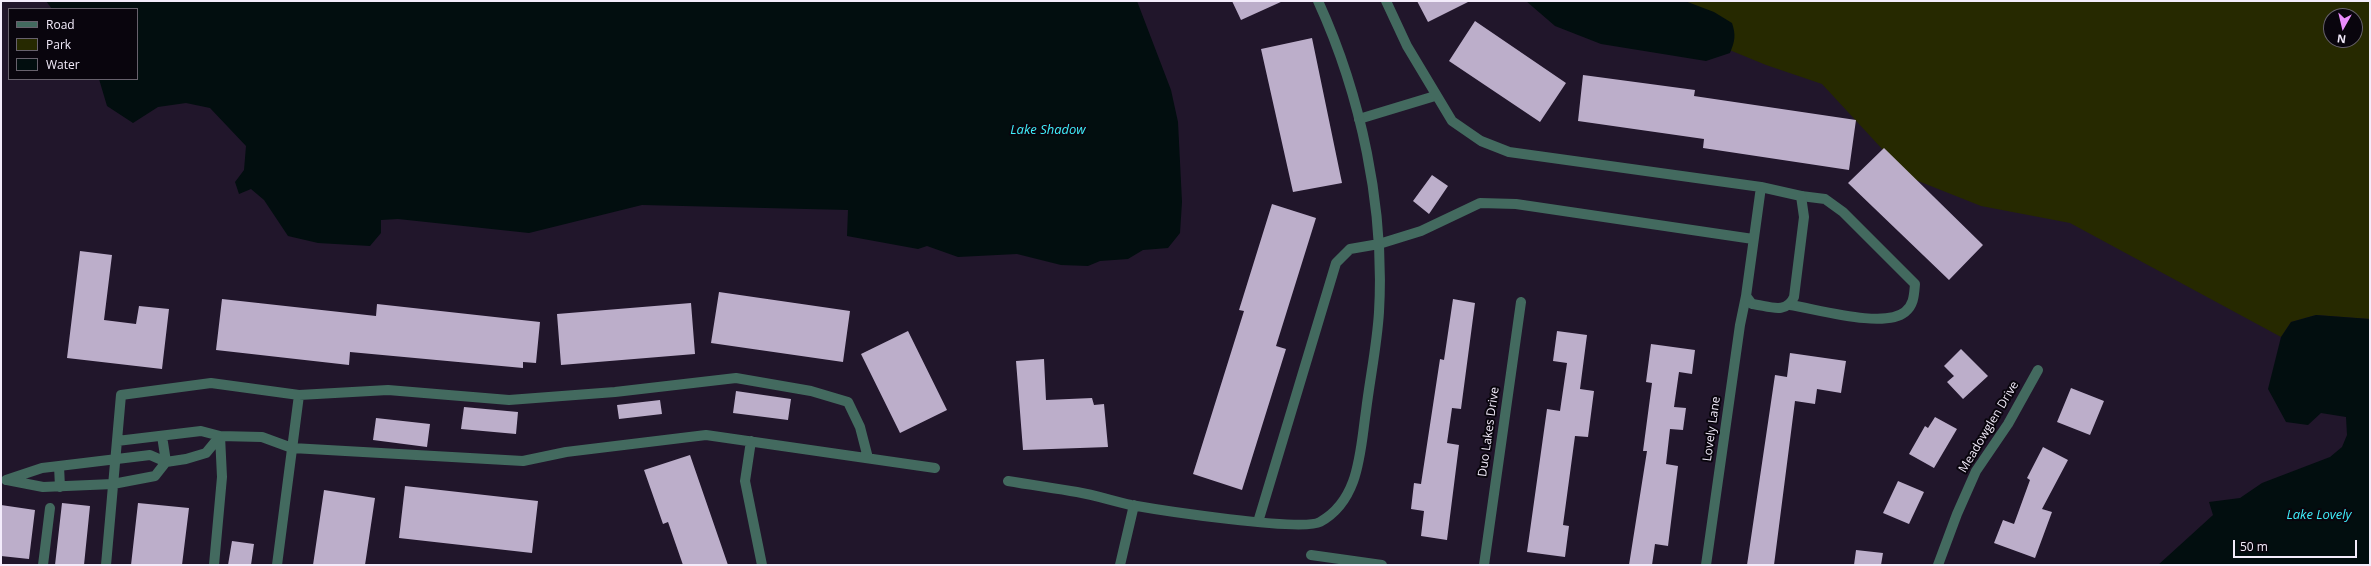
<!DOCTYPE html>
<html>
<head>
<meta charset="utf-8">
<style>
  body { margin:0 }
  #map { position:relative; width:2371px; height:566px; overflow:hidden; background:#21162b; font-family:"Open Sans",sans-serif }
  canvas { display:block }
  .frame { position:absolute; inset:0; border:2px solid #f3ecfb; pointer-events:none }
  .legend { position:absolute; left:8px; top:8px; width:130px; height:72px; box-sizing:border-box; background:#09050d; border:1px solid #67616c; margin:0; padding:5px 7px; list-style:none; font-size:12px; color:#f3ecfb }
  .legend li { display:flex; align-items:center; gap:8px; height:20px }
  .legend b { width:20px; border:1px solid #67616c }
  .north { position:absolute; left:2323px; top:8px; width:40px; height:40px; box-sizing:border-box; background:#09050d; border:1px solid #67616c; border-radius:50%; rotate:188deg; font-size:11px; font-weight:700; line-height:16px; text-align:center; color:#f3ecfb }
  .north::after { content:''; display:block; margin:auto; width:14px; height:18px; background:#eb8dfc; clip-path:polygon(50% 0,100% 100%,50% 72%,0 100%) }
  .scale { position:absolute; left:2233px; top:540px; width:124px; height:18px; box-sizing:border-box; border:2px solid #f3ecfb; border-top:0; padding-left:5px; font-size:12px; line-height:14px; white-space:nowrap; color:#f3ecfb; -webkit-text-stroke:3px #09050d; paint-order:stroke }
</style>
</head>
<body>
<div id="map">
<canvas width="2371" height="566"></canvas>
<div class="frame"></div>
<ul class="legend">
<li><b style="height:5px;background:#436a5f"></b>Road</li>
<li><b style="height:11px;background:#262900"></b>Park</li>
<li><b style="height:11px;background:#020e0f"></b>Water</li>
</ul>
<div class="north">N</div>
<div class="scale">50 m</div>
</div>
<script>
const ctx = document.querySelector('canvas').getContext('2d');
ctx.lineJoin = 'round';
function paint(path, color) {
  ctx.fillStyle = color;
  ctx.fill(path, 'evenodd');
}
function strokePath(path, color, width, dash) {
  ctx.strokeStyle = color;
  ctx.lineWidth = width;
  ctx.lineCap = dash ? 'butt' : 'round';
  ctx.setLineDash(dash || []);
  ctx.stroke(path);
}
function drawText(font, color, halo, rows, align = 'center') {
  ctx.font = font + ' "Open Sans",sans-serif';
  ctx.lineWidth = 4;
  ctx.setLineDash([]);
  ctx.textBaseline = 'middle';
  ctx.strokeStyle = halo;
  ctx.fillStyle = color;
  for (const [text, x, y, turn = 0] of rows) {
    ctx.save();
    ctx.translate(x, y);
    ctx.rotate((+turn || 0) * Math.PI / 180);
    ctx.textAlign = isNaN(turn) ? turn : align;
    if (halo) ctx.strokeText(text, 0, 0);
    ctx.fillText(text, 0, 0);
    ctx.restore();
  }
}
paint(new Path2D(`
  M1631,1h739v318l-54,-4 -25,7 -10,15 -211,-114 -89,-17 -73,-29 -86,-93 -56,-19 -56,-23zM2331,16h24v24h-24z`), '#262900');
paint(new Path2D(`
  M46,1h1091l34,89 7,32 4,80 -2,31 -12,15 -25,2 -15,9 -28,2 -12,5 -27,-1 -44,-11 -59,3 -31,-11 -9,3 -71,-13 1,-26 -206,-5 -113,28 -131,-14 -17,1v13l-11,13 -52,-3 -30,-7 -24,-36 -13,-11 -12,5 -4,-12 9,-12 2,-24 -36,-38 -24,-5 -28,4 -25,16 -26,-17 -8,-27h38v-70h-85z
  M1526,1h159l29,11 18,11c4,12 3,18 -2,30l-24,8 -105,-17 -46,-18z
  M2316,315l54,4v246h-212l55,-50 -4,-13 31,-4 22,-15 68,-26 12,-10 5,-12 -1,-18 -25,-4 -13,12 -22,-3 -18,-33 13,-52 10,-15z`), '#020e0f');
paint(new Path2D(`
  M1232,1h51l-42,19z
  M1417,1h53l-42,21z
  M1475,21l91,62 -26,39 -91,-61z
  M1312,38l30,145 -49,9 -32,-143z
  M1583,75l112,15 -1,6 162,24 -7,50 -146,-22 1,-9 -126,-18z
  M1884,148l99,97 -34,35 -101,-97z
  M1432,175l16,11 -19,28 -16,-13z
  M1272,204l44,14 -40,128 10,3 -44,141 -49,-16 51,-163 -5,-1z
  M80,251l32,4 -8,65 32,4 3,-18 30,3 -7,60 -95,-11z
  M719,292l131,19 -7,51 -132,-19z
  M222,299l154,17 1,-12 163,18 -4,41 -13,-1v6l-173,-16 -1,13 -133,-15z
  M1453,299l22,4 -14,106 -9,-1 -5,35 12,2 -12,95 -26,-4 3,-25 -13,-2 3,-26 7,1 19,-125 4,1z
  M691,303l4,51 -134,11 -4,-51z
  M908,331l39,79 -47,23 -39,-79z
  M1557,331l30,4 -7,54 14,2 -6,46 -13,-1 -12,89 6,1 -4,31 -38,-5 20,-143 13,2 7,-48 -14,-2z
  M1651,344l44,6 -3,24 -13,-2 -5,35 12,1 -3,22 -13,-1 -4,35 12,2 -10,80 -13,-2 -3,21h-23l18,-114h-4l9,-68 -6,-1z
  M1961,349l27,27 -25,23 -16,-17 7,-6 -10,-10z
  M1790,353l56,8 -5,32 -24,-4 -2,15 -20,-3 -21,164h-27l28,-190 12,2z
  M1044,359l2,41 46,-2 2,7 10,-1 4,43 -85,3 -7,-89z
  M2071,388l33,13 -14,34 -33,-13z
  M736,391l55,8 -3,21 -55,-7z
  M660,400l2,14 -43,5 -2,-14z
  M464,407l54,5 -2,22 -55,-5z
  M1935,417l22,12 -23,39 -25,-14 16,-28 3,2z
  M376,418l54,6 -3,23 -54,-7z
  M2043,447l25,13 -26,49 10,3 -17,46 -41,-15 9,-23 11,4 16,-44 -3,-2z
  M690,455l38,110h-45l-15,-43 -5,2 -19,-54z
  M1898,481l26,11 -15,32 -26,-11z
  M405,486l133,15 -6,52 -133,-15z
  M324,490l51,8 -10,67h-52z
  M62,503l28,3 -6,59h-29z
  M138,503l51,5 -7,57h-51z
  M1,505l34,5 -6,49 -28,-3z
  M232,541l22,3 -3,21h-23z
  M1856,550l27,3 -2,12h-27z`), '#bcaeca');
strokePath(new Path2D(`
  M1359,119l76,-23
  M1790,305c27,4 94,24 115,7 9,-7 9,-17 10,-28l-72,-72 -18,-13 -24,-3
  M162,436l4,26
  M117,441l84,-10 19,5 42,1 30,11 231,13 43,-9 140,-17 229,33
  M751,441l-6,40 17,84
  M59,466l1,21
  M6,480l36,-12 17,-2 91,-11 16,7 20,-3 20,-6 14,-17
  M7,480l36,7 70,-3 42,-8 11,-14
  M43,565l7,-57
  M106,565l15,-170 90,-12 88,12 89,-5 121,10 106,-8 121,-14 75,13 37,11 12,25 8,31
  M214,565l8,-88 -2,-41
  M277,565l22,-170`), '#436a5f', 10);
strokePath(new Path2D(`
  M1386,1l21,45 45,75 29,20 28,11 252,35 40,9 3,21 -10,80c-8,18 -25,9 -42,7l-6,-8 15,-109
  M1008,481c23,4 46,7 69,11 18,3 36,9 54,13 28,5 171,27 189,17 40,-22 40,-71 46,-111 4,-33 11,-66 13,-99 6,-104 -18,-217 -61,-311
  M1258,522l78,-259 14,-14 29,-5 42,-13 59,-28 36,1 237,35
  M1311,555l71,10
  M1120,565l14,-60
  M1484,565l37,-263
  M1706,565l34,-240 6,-29
  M1938,565l19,-51 19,-43 32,-47 30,-54`), '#436a5f', 10);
drawText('12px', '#f3ecfb', '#09050d', [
  ["Meadowglen Drive",1989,427,-59],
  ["Lovely Lane",1712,429,-82],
  ["Duo Lakes Drive",1489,432,-82]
]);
drawText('italic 13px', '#40effc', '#09050d', [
  ["Lake Shadow",1048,130],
  ["Lake Lovely",2319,515]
]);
</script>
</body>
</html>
